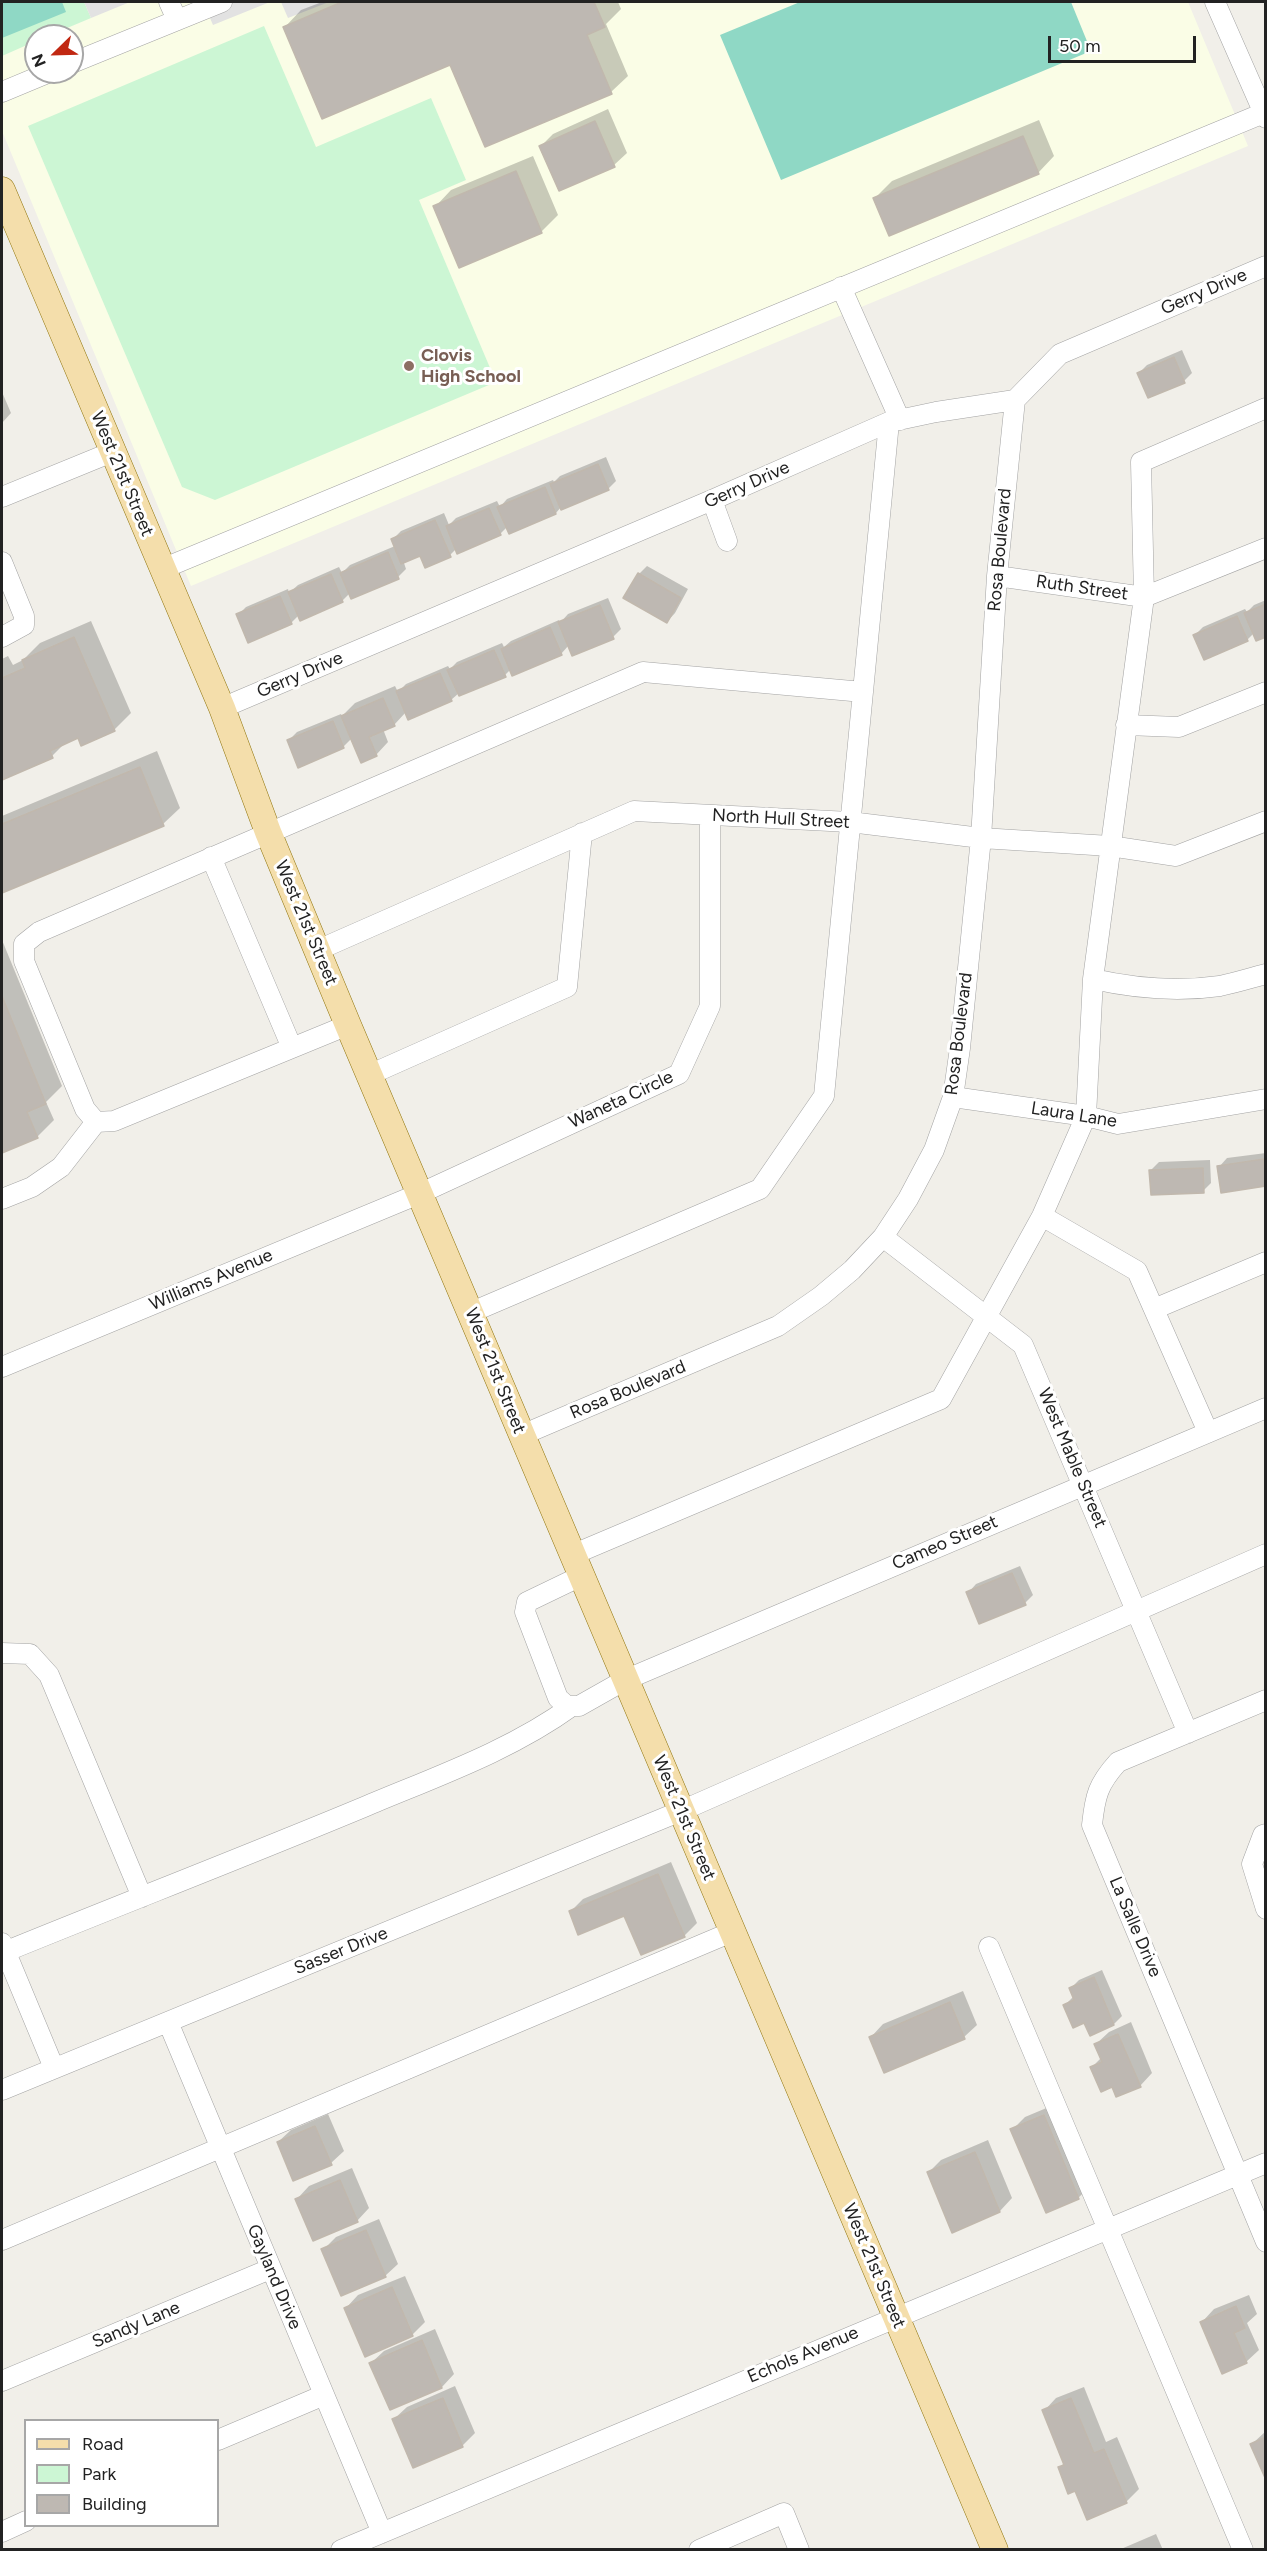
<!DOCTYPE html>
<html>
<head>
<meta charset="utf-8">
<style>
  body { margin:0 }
  #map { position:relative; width:1267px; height:2551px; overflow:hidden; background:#f1efe9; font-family:Figtree,sans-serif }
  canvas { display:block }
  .frame { position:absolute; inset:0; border:3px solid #222; pointer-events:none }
  .legend { position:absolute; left:24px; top:2419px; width:195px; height:108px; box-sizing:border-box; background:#fff; border:2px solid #a7a7a7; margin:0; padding:8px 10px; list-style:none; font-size:18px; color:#222 }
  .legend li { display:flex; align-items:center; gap:12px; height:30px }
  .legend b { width:30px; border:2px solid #a7a7a7 }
  .north { position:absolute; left:24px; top:24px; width:60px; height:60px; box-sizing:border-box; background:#fff; border:2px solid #a7a7a7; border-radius:50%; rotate:247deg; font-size:16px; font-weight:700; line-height:24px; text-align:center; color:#222 }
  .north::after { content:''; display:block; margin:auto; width:21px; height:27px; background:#c12812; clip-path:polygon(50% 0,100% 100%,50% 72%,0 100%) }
  .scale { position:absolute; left:1048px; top:36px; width:148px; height:27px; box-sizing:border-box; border:3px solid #222; border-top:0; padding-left:8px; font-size:18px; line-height:21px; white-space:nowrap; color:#222; -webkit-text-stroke:4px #fff; paint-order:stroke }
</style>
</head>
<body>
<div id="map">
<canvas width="1267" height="2551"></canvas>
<div class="frame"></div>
<ul class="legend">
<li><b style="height:8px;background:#f4deab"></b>Road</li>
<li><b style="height:16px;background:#ccf6d4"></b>Park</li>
<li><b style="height:16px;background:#beb8b2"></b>Building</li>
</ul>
<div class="north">N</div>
<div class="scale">50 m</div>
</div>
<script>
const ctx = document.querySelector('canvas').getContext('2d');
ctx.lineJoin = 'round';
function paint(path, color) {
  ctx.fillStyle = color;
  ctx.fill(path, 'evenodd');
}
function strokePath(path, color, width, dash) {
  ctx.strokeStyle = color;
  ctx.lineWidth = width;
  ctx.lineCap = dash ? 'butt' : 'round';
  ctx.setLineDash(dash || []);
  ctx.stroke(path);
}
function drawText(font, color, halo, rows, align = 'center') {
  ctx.font = font + ' Figtree,sans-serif';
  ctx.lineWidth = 6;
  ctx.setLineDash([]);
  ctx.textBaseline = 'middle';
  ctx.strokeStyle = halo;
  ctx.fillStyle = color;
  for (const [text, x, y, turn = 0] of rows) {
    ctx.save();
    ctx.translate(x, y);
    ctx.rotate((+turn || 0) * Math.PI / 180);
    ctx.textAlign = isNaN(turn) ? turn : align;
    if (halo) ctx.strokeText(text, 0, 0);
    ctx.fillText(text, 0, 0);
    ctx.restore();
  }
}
paint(new Path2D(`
  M2,2h1186l60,144 -1057,440 -189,-455zM36,36h36v36h-36z`), '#fafde6');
paint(new Path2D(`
  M2,2h82l7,16 -43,18h-12v5l-34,15z
  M264,26l52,121 115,-49 35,82 -47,20 77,182 -281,118 -33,-13 -154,-361z`), '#ccf6d4');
paint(new Path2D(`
  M4,2h58l4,10 -64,26v-35z
  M800,2h271l20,49 -310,129 -61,-145z`), '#8fd8c5');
paint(new Path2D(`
  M84,2h46l-39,16z
  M203,2h67l-57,23z
  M281,2h48l-41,16z`), '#e2e2e2');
paint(new Path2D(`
  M322,2h296l3,7 -15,15 22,52 -17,16 -160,-29 -166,-36 16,-17z
  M608,109l19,44 -13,12 -54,24 -19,-43 12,-12z
  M1039,120l15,36 -16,17 -163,25 17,-17z
  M533,156l25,59 -17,17 -106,-25 16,-17z
  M1182,350l10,23 -8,8 -45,-8 8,-8z
  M2,392l9,21 -9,10z
  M606,457l10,24 -8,8 -47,18 -5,6 -49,14 -7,7 -43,14 -7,7 -29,-1 -17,9 2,6 -8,8 -48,16 -8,8 -43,14 -8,8 -53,-8 8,-8 42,-18 1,4 9,-8 41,-18 3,6 8,-8 45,-19 -3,-6 9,-9 43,-18 5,12 7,-7 41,-17 3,6 7,-8 46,-19 1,2 6,-6z
  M647,566l41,23 -13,24 -8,9 -28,-48z
  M608,598l13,31 -8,8 -44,8 -8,9 -50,15 -6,6 -46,18 -8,7 -45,12 -12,13 -11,4 5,13 -12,13 -24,-17 -9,9 -55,-6 9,-9 44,-18 1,2 13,-13 40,-17 3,6 8,-8 42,-18 2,3 7,-7 45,-19 2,4 7,-6 48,-21 1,3 8,-9z
  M1266,600v35l-12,-2 -7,7 -52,-5 8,-8 42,-18 2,3 7,-7z
  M91,621l40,92 -17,17 -36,6 -11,5 -15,15 -50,23v-120l6,-3 5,9 10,-5 17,-17z
  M157,751l23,57 -17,16 -161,67v-75z
  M2,940l60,146 -16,16 8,18 -17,17 -35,14z
  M1266,1153v31l-47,-17 8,-9z
  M1210,1160l1,23 -8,8 -52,-21 8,-8z
  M1020,1566l13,29 -8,8 -57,-10 8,-9z
  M671,1862l26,61 -13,13 -59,-22 -55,-2 13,-13z
  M1102,1970l20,46 -8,8 -29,-3 -20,-16 8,-8 -2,-9 8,-8z
  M963,1991l14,34 -13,12 -79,34 -14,-34 12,-13z
  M1131,2022l21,51 -12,13 -27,-1 -21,-18 10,-10 -6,-13 13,-12z
  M1056,2104l35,82 -13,12 -66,-68 13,-13z
  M328,2114l16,37 -13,12 -53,-21 13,-12z
  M988,2140l24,58 -12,13 -47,20 -25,-58 13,-13z
  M352,2168l17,40 -12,13 -60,-22 12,-13z
  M379,2219l19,45 -13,12 -62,-26 13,-13z
  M405,2276l20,46 -13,13 -66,-27 12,-13z
  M1249,2295l8,19 -10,9 12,27 -13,12 -44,-40 12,-13z
  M435,2329l19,45 -12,13 -52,21 -19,-45 13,-12z
  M455,2386l20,47 -12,12 -49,21 -20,-47 13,-12z
  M1084,2387l22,55 11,-5 22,52 -13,13 -50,-13 -17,-21 6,-6 -21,-51 12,-13z
  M1266,2431v46l-14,-33z
  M1156,2534l7,16h-42v-1z`), '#0003');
const building = new Path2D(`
  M342,2h252l11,25 -18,8 25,59 -127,53 -35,-82 -128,54 -39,-92z
  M595,121l20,46 -56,24 -20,-45z
  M1023,136l16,38 -150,62 -16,-38z
  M516,171l26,62 -83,35 -26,-62z
  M1174,357l11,26 -37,15 -11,-25z
  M598,464l11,26 -48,20 -11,-26z
  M545,487l11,27 -47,20 -12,-27z
  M489,508l12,27 -44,19 -11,-28z
  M435,520l16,37 -26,11 -5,-12 -19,8 -10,-25z
  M388,552l11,27 -48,20 -11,-26z
  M638,573l43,25 -14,25 -44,-25z
  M331,574l12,28 -43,19 -12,-29z
  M280,596l12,28 -44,19 -12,-29z
  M1266,604v33l-10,4 -12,-28z
  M600,605l14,34 -42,17 -14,-34z
  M1237,616l11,25 -44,19 -11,-25z
  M550,627l12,28 -50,21 -11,-27z
  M74,637l41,94 -34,15 -3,-8 -28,13 3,7 -51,22v-102l23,-10 -3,-8z
  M494,650l12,27 -47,19 -12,-26z
  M440,673l12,28 -44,19 -12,-29z
  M383,698l12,28 -26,11 8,19 -16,7 -20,-47z
  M333,721l11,27 -46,20 -11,-28z
  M140,767l24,59 -162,67v-69z
  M2,996l44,108 -19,8 11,26 -36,15z
  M1264,1159l2,27 -45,7 -4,-27z
  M1203,1168l1,25 -53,2 -2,-25z
  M1012,1573l14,32 -47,19 -13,-32z
  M658,1874l27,63 -44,18 -17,-39 -46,19 -9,-24z
  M1094,1977l20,48 -24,11 -6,-13 -11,5 -10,-23 11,-5 -5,-12z
  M950,2002l15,37 -81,34 -15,-36z
  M1118,2034l23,53 -25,10 -4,-10 -11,5 -11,-25 12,-5 -8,-18z
  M1044,2115l35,84 -33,14 -36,-84z
  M315,2126l17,39 -39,16 -16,-39z
  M975,2152l25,60 -48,21 -25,-61z
  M340,2180l18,42 -45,19 -18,-42z
  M366,2230l20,47 -45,19 -20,-47z
  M392,2287l21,49 -48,21 -21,-49z
  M1236,2306l9,22 -11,5 13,30 -25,11 -22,-52z
  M422,2340l20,48 -52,22 -21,-47z
  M443,2398l20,49 -50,21 -21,-49z
  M1071,2398l23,55 10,-4 23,54 -40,17 -12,-29 -7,3 -10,-27 6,-2 -22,-55z
  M1266,2437v43l-16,-36z`);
paint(building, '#beb8b2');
strokePath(building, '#c1b8ad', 1.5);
const minor = new Path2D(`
  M169,2l8,18
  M1215,2l51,116
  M72,63l150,-61
  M2,92l48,-20
  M841,287l59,133
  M2,497l110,-45
  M712,500l15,41
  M2,562l22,54v9l-22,12
  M162,569l1104,-457
  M997,576l147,21 122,-49
  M222,708l490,-208 177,-78 47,-10 79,-12 45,-46 206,-88
  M1126,725l53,2 87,-35
  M211,857l81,191
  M318,950l316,-139 216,11 131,16 129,8 66,10 90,-35
  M1093,979c40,9 85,13 127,7 15,-3 31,-8 46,-12
  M348,1025l-234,96 -18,1 -11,-13 -61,-148v-17l15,-12 604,-260 220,20
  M369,1075l198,-88 15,-154
  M953,1097l133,19 32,8 148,-25
  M2,1199l30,-12 29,-20 35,-45
  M1042,1216l95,55 71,161
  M883,1237l140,108 165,388
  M1154,1309l112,-47
  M472,1312l288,-123 64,-93 65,-674
  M2,1367l419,-174 258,-119 31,-68v-191
  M522,1435l256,-109 43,-30 31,-26 31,-33 25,-38 26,-49 19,-53 7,-49 21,-210 16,-262 18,-176
  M572,1555l369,-156 101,-183 44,-100 7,-137 51,-382 -3,-135 125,-54
  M581,1576l-54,26 -2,10 33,86 9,8h12l46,-26 641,-272
  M2,1653l28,1 19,21 93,222
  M1266,1700l-148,62c-20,22 -23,34 -26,63l174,417
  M1266,1834l-3,1 -11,29 14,45
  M2,1943l52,125
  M989,1947l254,603
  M2,1953c120,-49 242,-96 362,-146 71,-30 146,-56 208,-101
  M168,2022l214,511
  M2,2090l679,-279 585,-257
  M2,2240l732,-309
  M2,2381l268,-112
  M218,2440l106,-45
  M2,2532l24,-11
  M341,2550l925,-387
  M699,2550l85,-37 15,37`);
const major = new Path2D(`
  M2,190l220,518 46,124 80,193 647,1525`);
strokePath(minor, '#a3a3a3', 21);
strokePath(major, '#91760e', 27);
strokePath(minor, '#fff', 20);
strokePath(major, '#f4deab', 26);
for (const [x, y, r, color] of [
  [409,366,6,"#8d6e63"]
]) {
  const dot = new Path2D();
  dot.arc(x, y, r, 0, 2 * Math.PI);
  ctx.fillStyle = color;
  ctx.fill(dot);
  strokePath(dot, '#fff', 2);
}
drawText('18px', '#222', '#fff', [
  ["Gerry Drive",1204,292,-23],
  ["West 21st Street",122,474,67],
  ["Gerry Drive",747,485,-24],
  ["Rosa Boulevard",1000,550,-85],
  ["Ruth Street",1082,588,8],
  ["Gerry Drive",300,675,-23],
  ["North Hull Street",781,819,3],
  ["West 21st Street",306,923,67],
  ["Rosa Boulevard",959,1034,-83],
  ["Waneta Circle",621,1100,-25],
  ["Laura Lane",1074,1115,9],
  ["Williams Avenue",211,1280,-23],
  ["West 21st Street",495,1371,68],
  ["Rosa Boulevard",628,1390,-23],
  ["West Mable Street",1072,1458,67],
  ["Cameo Street",945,1543,-23],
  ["West 21st Street",684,1818,67],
  ["La Salle Drive",1135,1927,67],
  ["Sasser Drive",341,1951,-22],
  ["West 21st Street",874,2266,67],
  ["Gayland Drive",274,2277,67],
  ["Sandy Lane",136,2325,-23],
  ["Echols Avenue",803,2355,-23]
]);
drawText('bold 18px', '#785e54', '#fff', [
  ["Clovis",421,356],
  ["High School",421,377]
], 'left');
</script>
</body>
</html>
